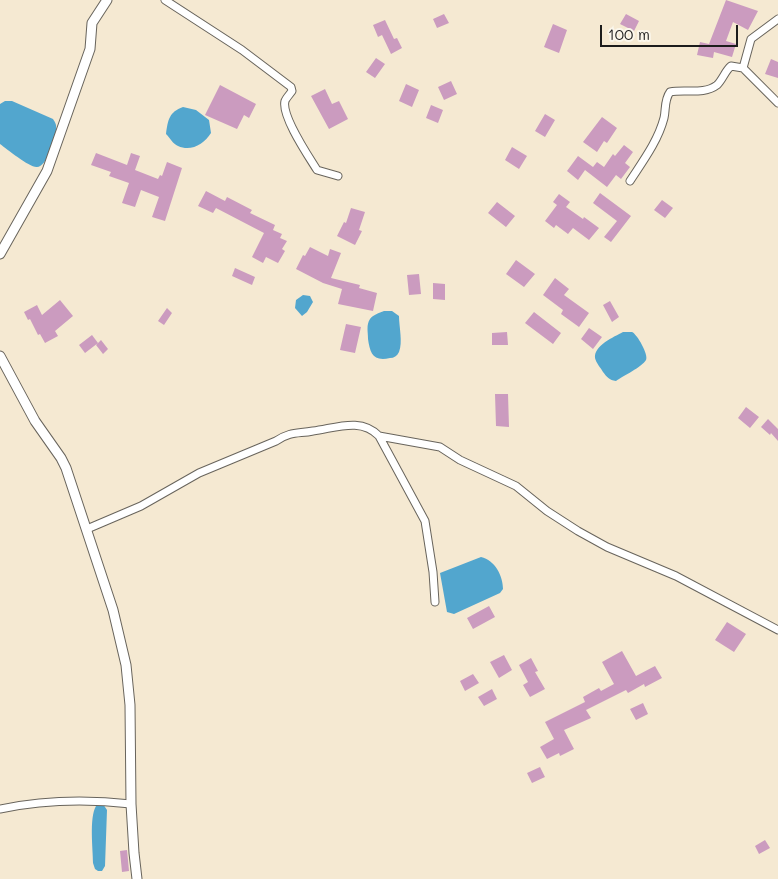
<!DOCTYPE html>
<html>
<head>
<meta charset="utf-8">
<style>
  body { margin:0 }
  #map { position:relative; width:778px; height:879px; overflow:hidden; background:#f5e9d2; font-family:Mali,sans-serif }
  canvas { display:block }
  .scale { position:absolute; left:600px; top:25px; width:138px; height:22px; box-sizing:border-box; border:2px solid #1c1c1c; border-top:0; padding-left:6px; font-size:15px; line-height:18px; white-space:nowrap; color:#1c1c1c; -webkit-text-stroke:4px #fbf7ec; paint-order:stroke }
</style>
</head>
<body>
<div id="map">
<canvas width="778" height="879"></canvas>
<div class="scale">100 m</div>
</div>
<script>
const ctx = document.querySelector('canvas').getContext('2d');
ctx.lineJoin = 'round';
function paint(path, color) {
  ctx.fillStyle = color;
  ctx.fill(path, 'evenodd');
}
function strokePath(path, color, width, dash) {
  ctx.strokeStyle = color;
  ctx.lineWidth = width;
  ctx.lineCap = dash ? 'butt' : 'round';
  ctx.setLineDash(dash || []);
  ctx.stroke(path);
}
paint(new Path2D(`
  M5,101h7l41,18c2,3 4,6 3,11 -1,9 -9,37 -19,37 -7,1 -30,-18 -37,-23v-40z
  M183,107l13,3 13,10 2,13c-7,11 -20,19 -33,13 -5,-2 -8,-8 -12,-12 2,-14 3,-22 17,-27z
  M303,295l7,1 3,6 -6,10 -5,4 -7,-8 1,-8z
  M384,311h8l7,5c0,11 4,26 0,36 -2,4 -5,6 -9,6 -17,4 -20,-5 -22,-19 0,-7 -2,-14 2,-20 3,-4 9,-6 14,-8z
  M623,332c3,0 6,0 9,0 5,2 17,23 14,28 -4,7 -23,16 -30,21 -7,-1 -9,-4 -13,-9 -2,-4 -7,-9 -8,-14 -1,-13 19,-21 28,-26z
  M481,557c14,3 22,19 22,32l-3,4 -46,21 -7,-2 -7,-39z
  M103,804l4,6 -2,56 -3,5h-4l-3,-2 -2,-6c0,-14 -4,-45 3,-57z`), '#52a6ce');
paint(new Path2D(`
  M726,0l32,11 -10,19 -15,-8 -7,19 10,3 -4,13 -18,-5 -1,6 -16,-3 3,-13 9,2z
  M444,14l5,9 -12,5 -4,-9z
  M626,14l13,7 -5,10 -14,-7z
  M385,20l9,19 3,-1 5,10 -11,6 -9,-19 -4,2 -5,-12z
  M553,24l14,6 -8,23 -15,-6z
  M376,58l9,6 -10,14 -9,-6z
  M771,59l7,3v16l-13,-4z
  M451,81l6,13 -13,6 -6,-13z
  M406,84l13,6 -7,17 -13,-6z
  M220,85l36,19 -7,14 -5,-3 -7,14 -32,-14z
  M325,89l7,15 7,-3 9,18 -19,10 -18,-33z
  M431,105l12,5 -5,13 -12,-5z
  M545,114l10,6 -10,17 -10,-6z
  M602,117l15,11 -10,15 -3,-2 -7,11 -14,-10z
  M624,145l9,7 -8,11 5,4 -9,12 -5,-4 -9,12 -22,-17 -7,10 -11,-9 11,-15 15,11 4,-5 7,5 9,-13 2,2z
  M512,147l15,9 -8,13 -14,-9z
  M96,153l31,12 4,-12 9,3 -5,14 23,9 2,-4 2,1 5,-14 15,6 -17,53 -13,-4 7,-20 -18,-7 -6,17 -13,-4 7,-20 -20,-7 2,-4 -20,-7z
  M206,191l19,10 2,-4 25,13 -2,3 25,12 -2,5 9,4 -2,4 7,3 -5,8 3,2 -7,12 -12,-6 -3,6 -11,-6 12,-24 -48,-25 -3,5 -15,-7z
  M600,193l31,23 -20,26 -7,-5 13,-16 -24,-18z
  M559,194l11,8 -4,5 17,12 1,-2 15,11 -10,12 -16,-12 -5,6 -12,-9 -2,3 -9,-7 12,-16 -4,-3z
  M662,200l11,8 -8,10 -11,-8z
  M497,202l18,14 -9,11 -18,-14z
  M351,208l14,4 -6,18 3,1 -7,14 -18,-9 7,-14 2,1z
  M310,247l18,9 2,-7 11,4 -10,25 29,7 -1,3 18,5 -4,18 -35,-7 4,-15 -19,-6 -27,-14 7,-14 2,1z
  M516,260l19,14 -11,13 -18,-13z
  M235,268l20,9 -3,8 -20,-9z
  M419,274l2,20 -12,1 -2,-20z
  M555,278l14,11 -5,6 25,18 -10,14 -18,-13 2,-4 -20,-15z
  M433,283l12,1v16l-12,-1z
  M60,300l13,16 -18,15 3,5 -13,7 -5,-9 -2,1 -8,-16 -2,1 -4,-8 13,-7 5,10z
  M610,301l9,16 -7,5 -9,-17z
  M167,308l5,5 -8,12 -6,-4z
  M534,312l27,21 -8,11 -28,-21z
  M346,324l15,3 -6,26 -15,-3z
  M589,328l13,9 -9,12 -12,-10z
  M507,332l1,13h-16v-12z
  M92,335l6,8 -13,10 -6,-8z
  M101,340l7,9 -5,5 -7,-9z
  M495,394h13l1,33 -13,-1z
  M746,407l13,10 -9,11 -12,-10z
  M768,419l10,10v12l-7,-8 -1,2 -9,-8z
  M489,606l6,11 -22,12 -6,-11z
  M727,622l19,12 -12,18 -19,-12z
  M622,651l14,25 19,-10 7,12 -17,9 -1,-3 -16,9 -2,-3 -40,20 5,8 -27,12 10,19 -14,7 -1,-3 -12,6 -7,-12 14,-8 -9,-17 40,-20 -2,-5 16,-9 2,3 13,-7 -12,-22z
  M504,655l8,15 -13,8 -9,-16z
  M531,658l7,13 -3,1 10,17 -15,8 -7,-12 5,-3 -9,-17z
  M473,674l6,9 -14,8 -5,-10z
  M492,689l5,10 -13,7 -6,-9z
  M643,703l5,11 -12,6 -6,-11z
  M540,767l5,10 -13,6 -5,-10z
  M765,840l5,8 -11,6 -4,-8z
  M127,850l2,21 -7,1 -2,-21z`), '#cb9bbf');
const minor = new Path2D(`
  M165,0l77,50 49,37 1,4c-2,3 -6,7 -7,10 -4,15 24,56 32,69l21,6
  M743,68l8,-29 27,-20
  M630,181c13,-20 28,-40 34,-63 2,-8 0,-18 6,-26 15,-3 34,3 47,-7 6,-6 8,-14 14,-19l12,2 35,35
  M379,436l61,11 20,13 56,26 31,25 31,20 29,16 69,29 102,54
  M87,529l54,-23 58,-33 77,-32c15,-10 22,-7 37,-10 23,-3 48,-14 66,5l46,85 8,51 2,30
  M0,809c43,-9 87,-10 131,-5`);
const tertiary = new Path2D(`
  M0,254l47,-83 43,-122 2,-26 15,-23
  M0,356l35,65 26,37 5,10 47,142 13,55 4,40 1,99 3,49 3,26`);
strokePath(minor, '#68645c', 9);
strokePath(tertiary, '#68645c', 11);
strokePath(minor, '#fff', 7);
strokePath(tertiary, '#fff', 9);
</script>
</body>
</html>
